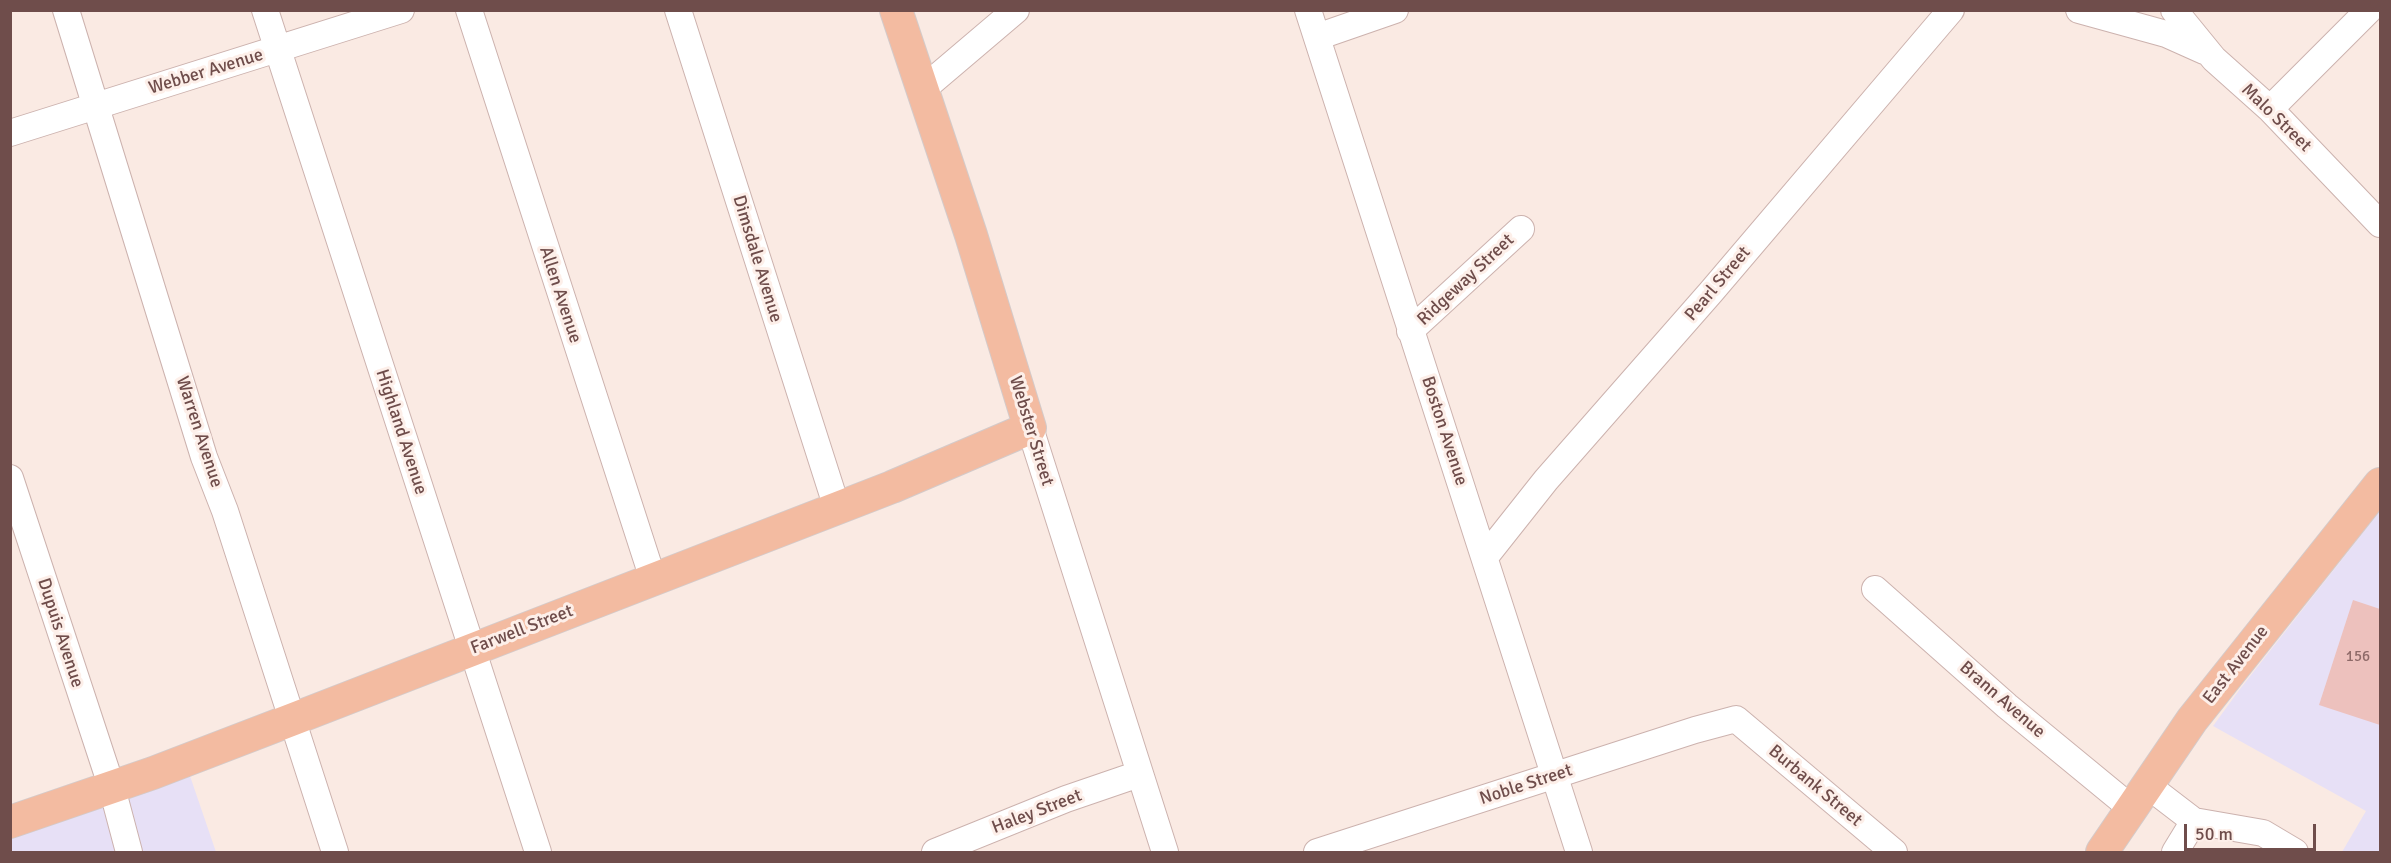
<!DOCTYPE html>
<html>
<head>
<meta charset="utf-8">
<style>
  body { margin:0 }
  #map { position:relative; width:2391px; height:863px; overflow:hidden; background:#faeae3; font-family:Signika,sans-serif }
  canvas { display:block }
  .frame { position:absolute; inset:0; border:12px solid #6f4d4b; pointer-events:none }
  .scale { position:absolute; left:2184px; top:824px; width:132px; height:27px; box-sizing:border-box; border:3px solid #6f4d4b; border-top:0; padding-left:8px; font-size:18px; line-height:21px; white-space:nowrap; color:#6f4d4b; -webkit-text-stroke:4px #fdefe9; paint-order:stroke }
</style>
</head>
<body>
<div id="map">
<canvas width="2391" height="863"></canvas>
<div class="frame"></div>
<div class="scale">50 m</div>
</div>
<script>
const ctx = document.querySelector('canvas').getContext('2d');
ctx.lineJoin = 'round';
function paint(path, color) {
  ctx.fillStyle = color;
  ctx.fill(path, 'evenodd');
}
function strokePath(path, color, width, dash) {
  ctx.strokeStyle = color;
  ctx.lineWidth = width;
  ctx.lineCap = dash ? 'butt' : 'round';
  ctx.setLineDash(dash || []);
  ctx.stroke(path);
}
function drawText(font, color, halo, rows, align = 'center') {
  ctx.font = font + ' Signika,sans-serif';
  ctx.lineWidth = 6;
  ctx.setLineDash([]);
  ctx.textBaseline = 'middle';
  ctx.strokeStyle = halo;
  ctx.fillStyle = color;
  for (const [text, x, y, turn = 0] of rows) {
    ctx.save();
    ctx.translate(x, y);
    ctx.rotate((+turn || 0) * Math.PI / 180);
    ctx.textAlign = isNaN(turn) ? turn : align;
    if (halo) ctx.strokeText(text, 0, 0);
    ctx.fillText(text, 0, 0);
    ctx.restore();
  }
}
paint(new Path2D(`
  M2380,511v341h-38l24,-41 -153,-85 27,-37z
  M190,776l26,76h-205l-1,-13z`), '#e7e0f6');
paint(new Path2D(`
  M2353,600l27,9v116l-61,-20z`), '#edc1bd');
const minor = new Path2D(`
  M66,10l138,447 21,54 110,341
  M265,10l273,842
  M469,10l184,569
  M678,10l159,498
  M1308,10l271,842
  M2079,10l87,24 38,17
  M2174,10l40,49 56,50 110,115
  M1317,37l78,-27
  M923,89l93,-79
  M2270,109l99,-99
  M10,133l391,-123
  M1410,331l111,-102
  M1030,428l135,424
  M10,478l102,310 17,64
  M1485,557l61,-77 165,-188 240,-282
  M1875,589l132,117 124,102
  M2147,785l47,36 69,12 32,19
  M935,852l131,-53 73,-25
  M1317,852l378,-122 41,-11 158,133
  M2175,852l19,-31`);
const major = new Path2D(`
  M10,822l143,-49 138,-53 601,-233 138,-59 -59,-193 -75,-225
  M2102,852l90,-132 188,-236`);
strokePath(minor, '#ccb2ae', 28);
strokePath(major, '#d4cac9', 34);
strokePath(minor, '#fff', 26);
strokePath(major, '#f3bba1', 32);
drawText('15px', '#8e6a68', null, [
  ["156",2358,657]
]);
drawText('18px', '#6f4d4b', '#fdefe9', [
  ["Webber Avenue",206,72,-17],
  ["Malo Street",2276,118,44],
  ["Dimsdale Avenue",757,259,73],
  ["Ridgeway Street",1466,280,-43],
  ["Pearl Street",1718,284,-50],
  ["Allen Avenue",560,295,72],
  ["Webster Street",1031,431,73],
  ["Boston Avenue",1444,431,72],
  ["Warren Avenue",199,432,72],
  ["Highland Avenue",401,432,72],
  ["Farwell Street",522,630,-21],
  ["Dupuis Avenue",60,633,72],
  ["East Avenue",2236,665,-52],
  ["Brann Avenue",2002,700,41],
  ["Noble Street",1526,785,-18],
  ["Burbank Street",1815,786,40],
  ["Haley Street",1037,812,-21]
]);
</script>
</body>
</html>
